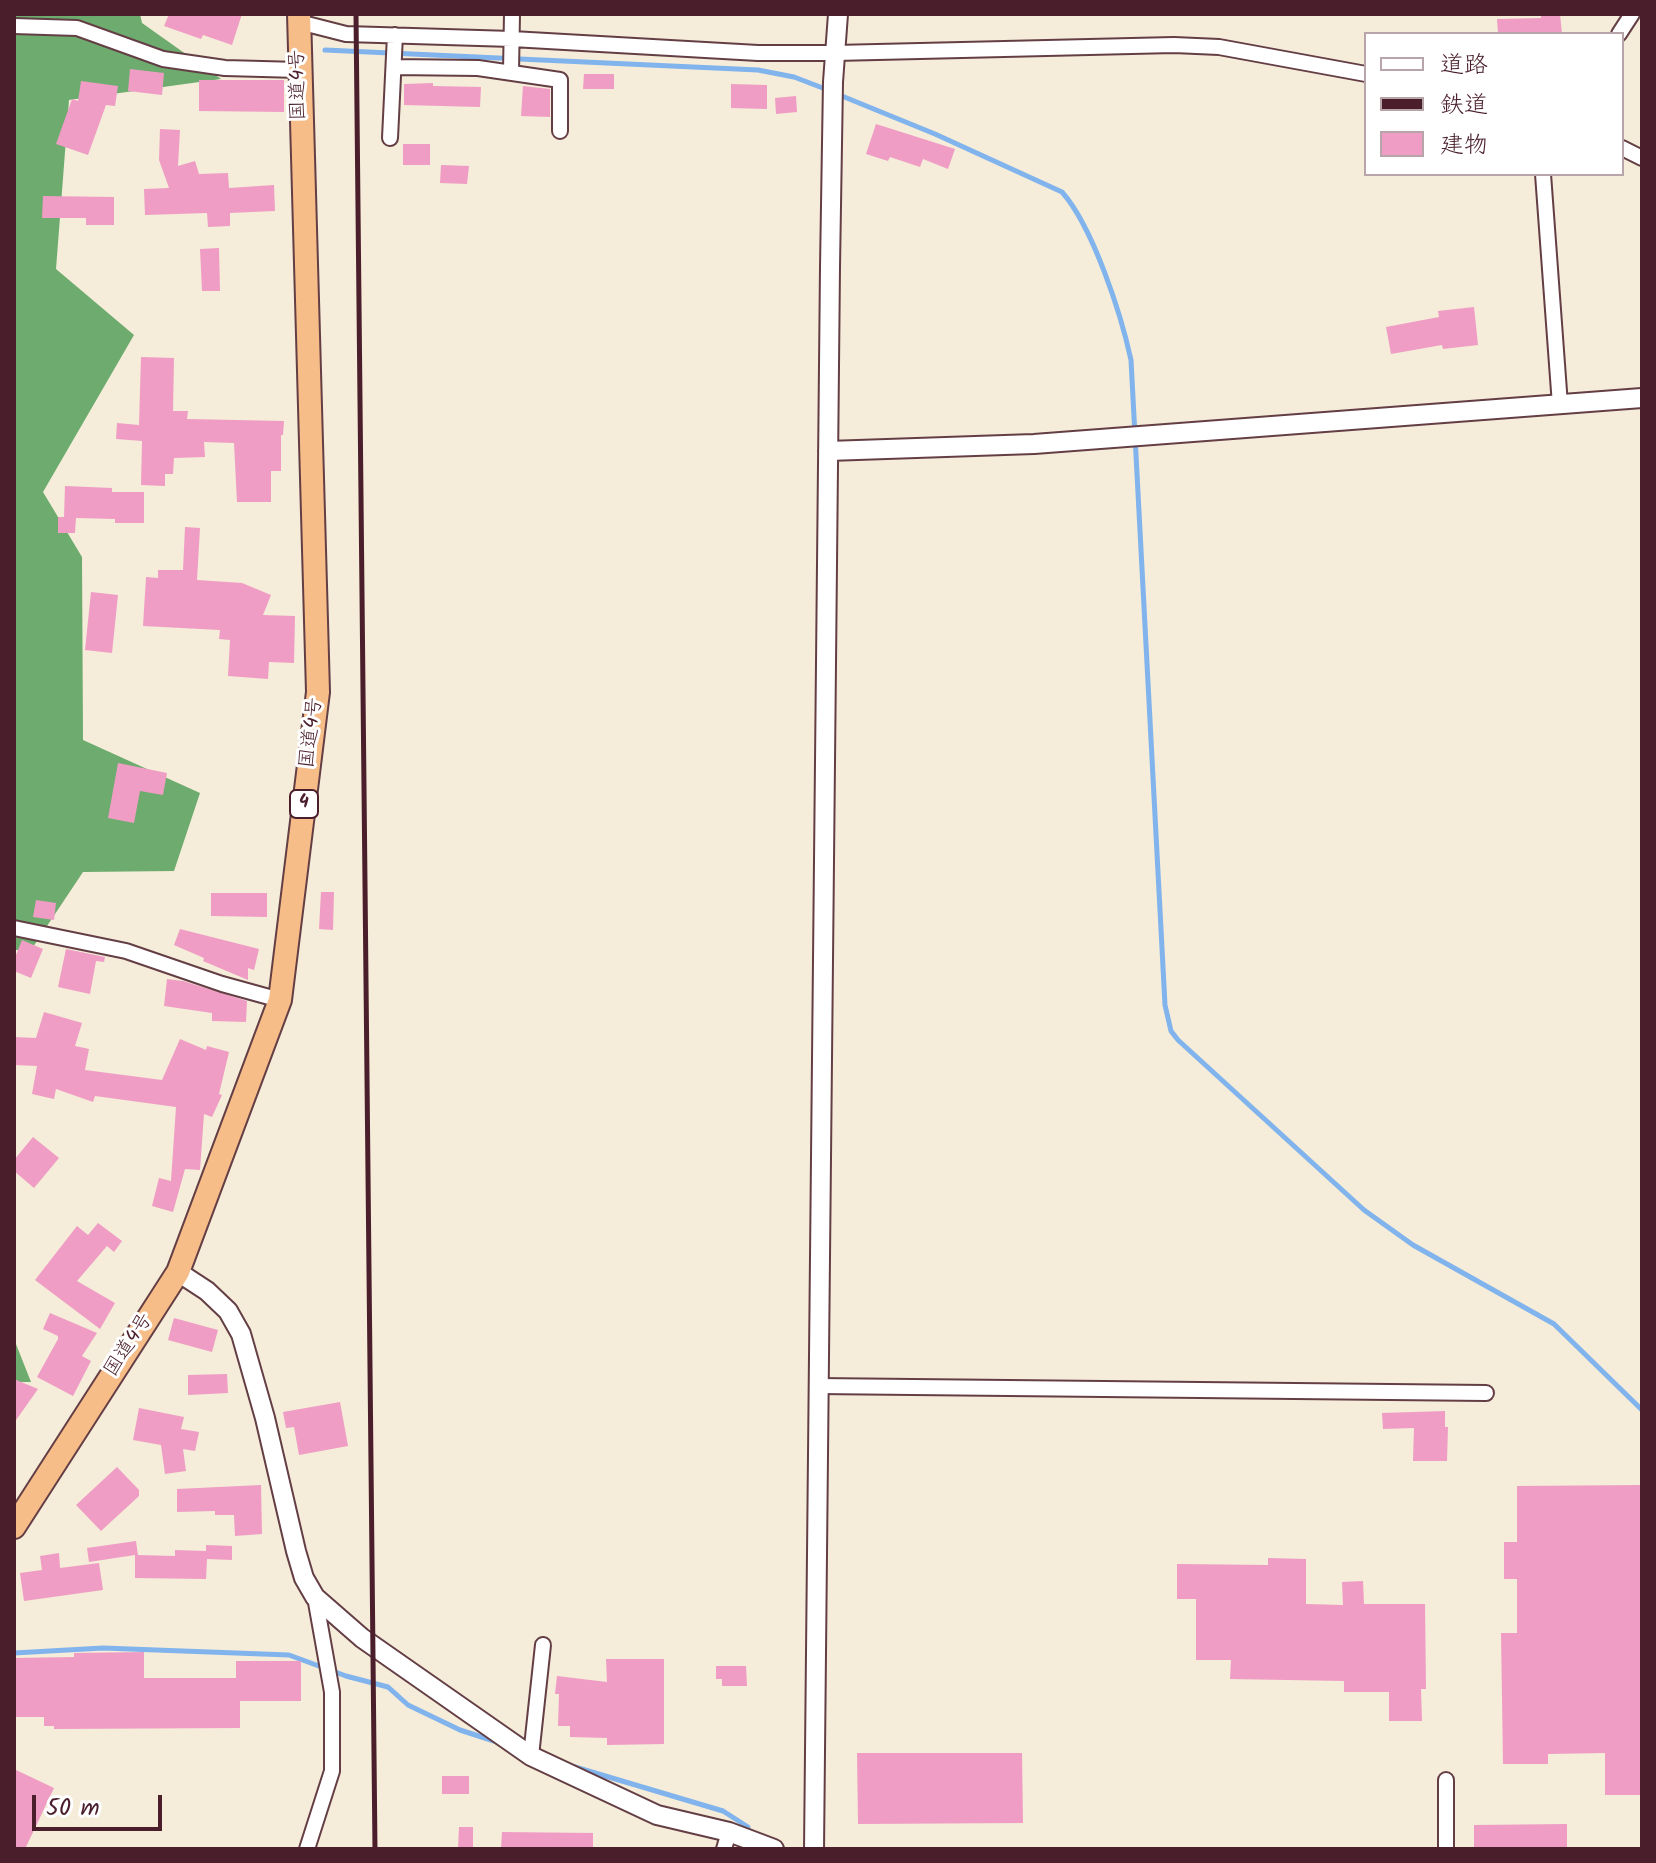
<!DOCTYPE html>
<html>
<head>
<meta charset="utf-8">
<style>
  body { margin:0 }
  #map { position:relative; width:1656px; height:1863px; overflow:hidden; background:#f5ecd9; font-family:Kalam,"Klee One",sans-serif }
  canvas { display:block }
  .frame { position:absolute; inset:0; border:16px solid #4a1f2b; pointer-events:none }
  .legend { position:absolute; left:1364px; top:32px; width:260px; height:144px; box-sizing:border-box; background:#fff; border:2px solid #b7a5aa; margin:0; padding:10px 14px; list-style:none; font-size:24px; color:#4a1f2b }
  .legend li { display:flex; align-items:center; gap:16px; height:40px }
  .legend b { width:40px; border:2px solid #b7a5aa }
  .scale { position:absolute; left:32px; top:1795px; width:130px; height:36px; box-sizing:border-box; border:4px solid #4a1f2b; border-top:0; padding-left:10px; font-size:24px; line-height:28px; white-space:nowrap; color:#4a1f2b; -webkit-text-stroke:6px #fff; paint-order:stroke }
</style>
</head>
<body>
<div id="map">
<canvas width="1656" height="1863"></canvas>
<div class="frame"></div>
<ul class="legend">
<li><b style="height:10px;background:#fff"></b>道路</li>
<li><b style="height:10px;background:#4a1f2b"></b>鉄道</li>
<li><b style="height:22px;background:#ef9dc4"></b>建物</li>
</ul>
<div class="scale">50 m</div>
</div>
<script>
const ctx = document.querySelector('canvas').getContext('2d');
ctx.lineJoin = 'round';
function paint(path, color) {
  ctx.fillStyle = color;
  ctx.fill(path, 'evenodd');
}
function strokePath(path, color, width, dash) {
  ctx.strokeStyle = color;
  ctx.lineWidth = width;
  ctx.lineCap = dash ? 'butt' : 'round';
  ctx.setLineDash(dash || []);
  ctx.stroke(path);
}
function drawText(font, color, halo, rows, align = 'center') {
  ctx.font = font + ' Kalam,"Klee One",sans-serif';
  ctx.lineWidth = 6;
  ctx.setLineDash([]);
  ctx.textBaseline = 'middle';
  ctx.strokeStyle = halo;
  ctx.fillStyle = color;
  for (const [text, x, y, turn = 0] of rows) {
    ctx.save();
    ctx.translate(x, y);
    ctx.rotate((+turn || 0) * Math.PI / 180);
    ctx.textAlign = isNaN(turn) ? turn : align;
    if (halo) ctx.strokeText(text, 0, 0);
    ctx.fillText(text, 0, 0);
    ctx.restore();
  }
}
paint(new Path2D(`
  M14,14h126l2,9 79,56 -152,21 -13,169 78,66 -91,157 39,65 1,183 117,53 -26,78 -91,1 -52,78h-17z
  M14,1339l17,43h-17z`), '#6dac6e');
strokePath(new Path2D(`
  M325,50l433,20 36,7 34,13
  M837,94l98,40 127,58c31,35 59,122 69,168l34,645 6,26 7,9 186,170 49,35 141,79 88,86
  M14,1653l89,-5 186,7 57,21 42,11 20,18 52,25 37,12
  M575,1767l148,44 25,16 -1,6`), '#81b3ed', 5);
paint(new Path2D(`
  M169,14h73l-10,31 -29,-10 -2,4 -37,-13z
  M1560,14l2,20h-64l-1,-15 44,-1v-3z
  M130,69l34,4 -2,22 -34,-4z
  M584,74h30v15h-31z
  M199,80h85v32l-85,-1z
  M81,81l37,5 -3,20 -9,-1 -18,50 -32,-11 16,-45 6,2z
  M433,83v3l48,1 -1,20 -76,-2v-21z
  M731,84l36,1v24l-36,-1z
  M523,86l27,3v28l-29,-1z
  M796,96l1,16 -21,2 -1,-16z
  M876,124l79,25 -7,20 -25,-10 -3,8 -30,-10 -2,4 -22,-7z
  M160,129l20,1 -2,36 17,-5 4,13 29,-1 1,15 45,-3 1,26 -45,2v13l-22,1 -1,-14 -62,2 -1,-26 25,-1 -10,-28z
  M403,144h27v21h-27z
  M441,165l28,1 -2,18 -27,-1z
  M43,196l71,1v28h-28v-7h-44z
  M219,248l1,43h-18l-2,-42z
  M1474,307l4,38 -35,4 -1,-4 -51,9 -5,-27 53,-10 -1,-6z
  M141,357l33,1 -1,53h15l-1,8 97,2 -1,14h-2v36h-10v31h-34l-3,-59 -30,-1 1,15 -31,1 -1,16h-8v12l-24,-1 1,-44 -26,-2 1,-16 22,2z
  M65,486l47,2v4h32v31h-29v-4l-39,-1 -1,15h-17v-16h6z
  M185,527l15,1 -3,52 45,3 29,12 -8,20 32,1 -1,47 -25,-1 -1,17 -40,-3 2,-36 -11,-1 1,-9 -77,-4 3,-49 12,1v-8h25z
  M91,592l27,3 -6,58 -27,-3z
  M118,763l49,10 -4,22 -23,-4 -6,32 -26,-5z
  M321,892h13l-1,38 -14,-1z
  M211,893h56v24l-56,-1z
  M36,900l20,3 -2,17 -21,-3z
  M180,929l79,20 -5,21 -6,-2v12l-45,-19 1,-3 -30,-13z
  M22,940l21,9 -12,29 -17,-7v-11z
  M66,949l39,8 -1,5 -8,-1 -6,33 -32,-7z
  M167,979l16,2 64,20 -1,21 -34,-1v-8l-48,-7z
  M44,1012l38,11 -7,23 14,3 -4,21 77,10 18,-41 26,11 1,-4 22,6 -10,42 3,1 -10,22 -8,-3 -4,56 -15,-1 -12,43 -21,-6 7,-28 12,3 5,-74 -81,-11 -2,6 -37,-13 -2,10 -22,-5 5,-28 -23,-1v-28l22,1z
  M33,1137l26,21 -25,30 -20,-17v-11z
  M98,1223l24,18 -8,11 -7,-6 -30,35 38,22 -15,26 -65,-49 42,-54 11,9z
  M50,1313l47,20 -15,23 9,5 -18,35 -36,-19 21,-38v-3l-15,-7z
  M174,1318l44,12 -6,22 -44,-12z
  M227,1374l1,19 -40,2v-20z
  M14,1379l24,10 -24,34z
  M340,1402l8,44 -49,9 -5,-28 -8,1 -3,-16z
  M139,1408l45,9 -3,12 18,3 -4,19 -12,-2 3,22 -21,3 -4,-29 -28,-5z
  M1445,1411v16h3l-1,34h-34l1,-33 -31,1 -1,-16z
  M117,1467l22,23v6l-38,35 -25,-26z
  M261,1485l1,49 -27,2 -1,-21h-19v-4l-38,1v-23z
  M1642,1485v310h-37v-42l-57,1v10h-45l-2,-131h16v-54h-13v-37h13v-56z
  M136,1541l2,14h-2l39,1v-6l31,1v-6l26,1v14l-25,-1 -1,20 -71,-1v-23l-46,7 -2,-14z
  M59,1553l1,15 39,-5 4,27 -79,11 -4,-28 22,-3 -2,-14z
  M1268,1558l38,1v45l37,1 -1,-23 21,-1 1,23h61l1,85h-5l1,32h-33v-29h-45v-11l-114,-2 1,-19h-35v-61h-19v-35l91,1z
  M144,1652v26h92v-17h65v40h-61v27l-186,1v-3h-10v-9h-30v-59l60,-1v-4z
  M606,1659h58v85l-57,1v-7l-37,-1v-11h-12l1,-32h-4l2,-18 50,6z
  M716,1666h30l1,20h-25v-7h-6z
  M857,1753h165l1,70 -165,1z
  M14,1769l40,19 -29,61h-11z
  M442,1776h27v18h-27z
  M1567,1824v25h-93v-24z
  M459,1827h14v22h-15z
  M502,1832l91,1v16h-92z`), '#ef9dc4');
const minor = new Path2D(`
  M299,22l47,12 166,5 246,14h77l339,-8 45,2 147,27
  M14,26l63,2 86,31 62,9 74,2
  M1619,34l13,-20
  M395,67l83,1 82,12v51
  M511,72l1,-58
  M390,138l5,-103
  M1622,148l20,10
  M1543,174l17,231
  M14,928l112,23 96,33 58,16
  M817,1386l669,7
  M531,1756l12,-111
  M1446,1780v69
  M307,1849l25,-78v-79l-17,-95
  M724,1849l5,-17`);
const tertiary = new Path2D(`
  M828,451l206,-7 608,-46
  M178,1272l29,19 21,20 13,23 24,84 31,133 8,27 11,19 47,41 169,118 126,59 72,17 45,17
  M814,1849l16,-1582 3,-185 5,-68`);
const trunk = new Path2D(`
  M14,1527l164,-255 102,-272 38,-308 -19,-678`);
strokePath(minor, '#643e45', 18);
strokePath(tertiary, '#643e45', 22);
strokePath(trunk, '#643e45', 26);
strokePath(minor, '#fff', 14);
strokePath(tertiary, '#fff', 18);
strokePath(trunk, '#f7bd88', 22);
strokePath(new Path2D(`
  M356,14l19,1835`), '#4a1f2b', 5);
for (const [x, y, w] of [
  [304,804,28]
]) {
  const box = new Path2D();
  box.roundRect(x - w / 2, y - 14, w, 28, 6);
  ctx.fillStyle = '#fff';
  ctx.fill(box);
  strokePath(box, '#4a1f2b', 2);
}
drawText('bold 18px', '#4a1f2b', null, [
  ["4",304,804]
]);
drawText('20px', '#4a1f2b', '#fff', [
  ["国道4号",300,85,-91],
  ["国道4号",313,733,-83],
  ["国道4号",130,1346,-57]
]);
</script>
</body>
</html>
